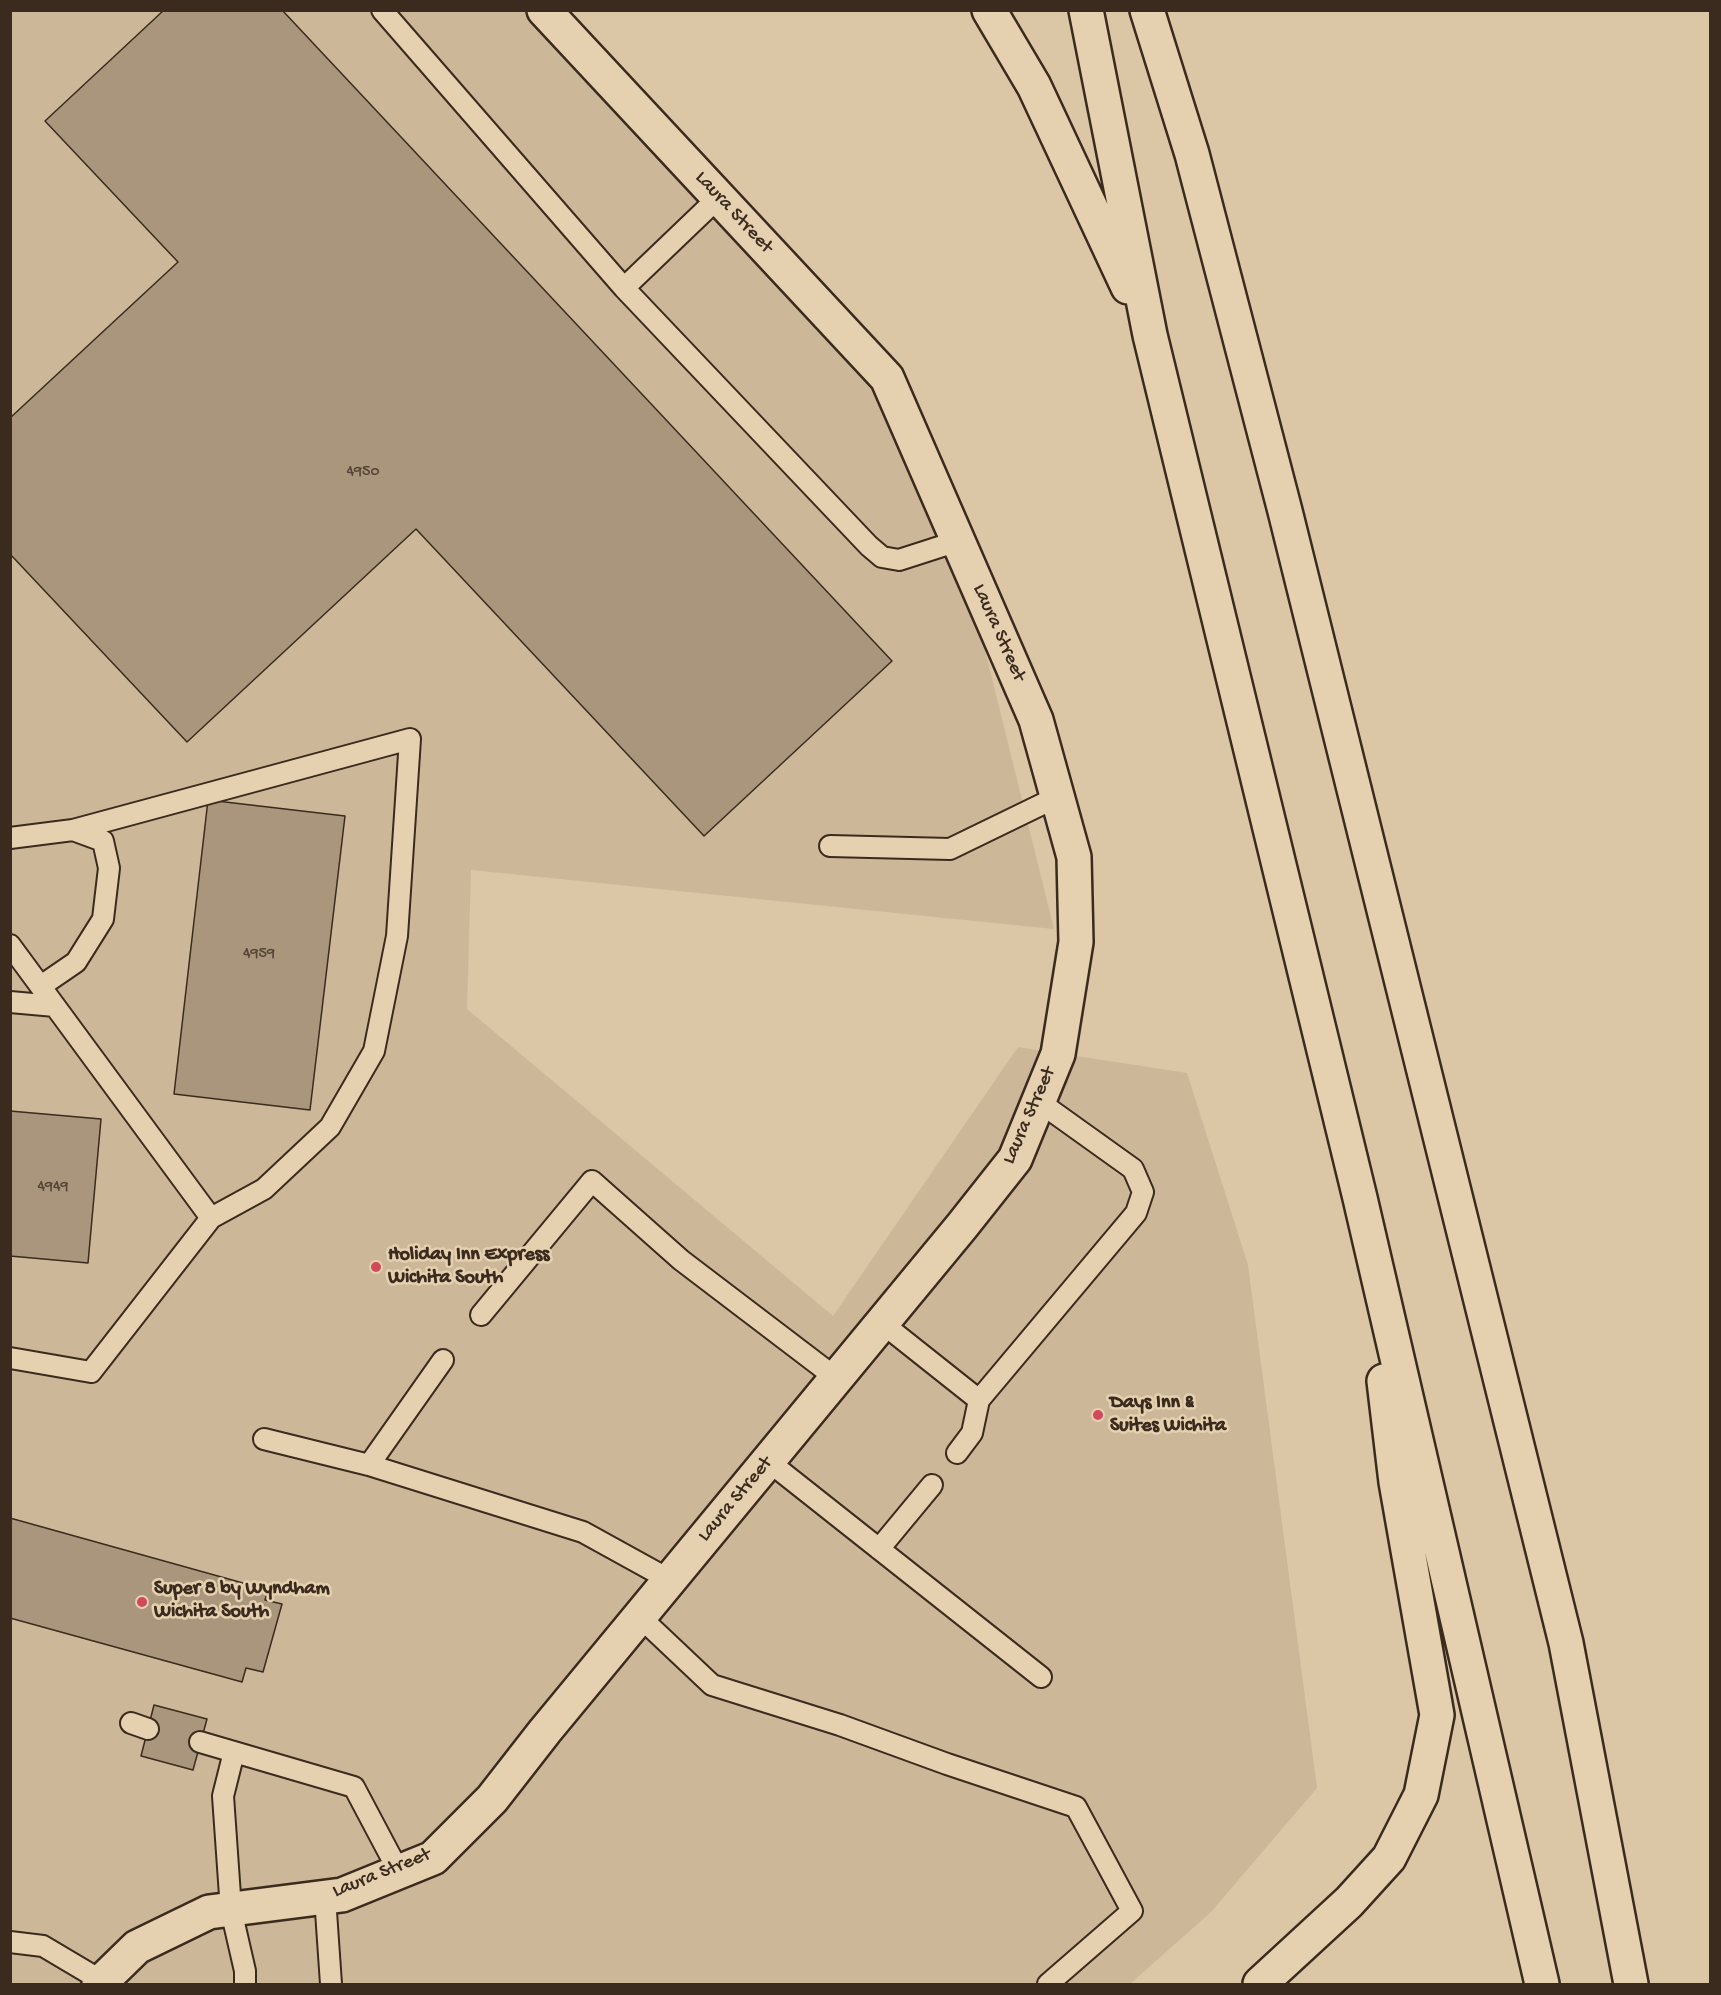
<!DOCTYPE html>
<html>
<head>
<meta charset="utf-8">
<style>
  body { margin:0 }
  #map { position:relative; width:1721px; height:1995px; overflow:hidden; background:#dbc6a6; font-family:"Gochi Hand",sans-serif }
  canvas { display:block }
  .frame { position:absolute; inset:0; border:12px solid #3b2a1e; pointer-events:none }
</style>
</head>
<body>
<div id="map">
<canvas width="1721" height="1995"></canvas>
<div class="frame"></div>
</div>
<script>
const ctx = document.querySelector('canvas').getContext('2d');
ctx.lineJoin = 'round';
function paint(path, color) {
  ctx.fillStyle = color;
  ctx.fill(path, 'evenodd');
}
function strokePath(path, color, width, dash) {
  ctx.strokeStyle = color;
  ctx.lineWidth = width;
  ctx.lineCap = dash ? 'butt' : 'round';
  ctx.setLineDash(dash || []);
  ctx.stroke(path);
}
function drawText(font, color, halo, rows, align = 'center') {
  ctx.font = font + ' "Gochi Hand",sans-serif';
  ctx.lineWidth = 5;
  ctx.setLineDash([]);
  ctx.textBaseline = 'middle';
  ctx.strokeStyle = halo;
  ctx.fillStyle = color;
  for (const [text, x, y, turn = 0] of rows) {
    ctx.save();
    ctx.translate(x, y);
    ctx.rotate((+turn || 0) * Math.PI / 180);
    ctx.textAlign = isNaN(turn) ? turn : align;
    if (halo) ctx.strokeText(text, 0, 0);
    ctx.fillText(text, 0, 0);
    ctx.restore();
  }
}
paint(new Path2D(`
  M11,11h533l343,367 71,163 96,388 -583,-59 -4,139 366,307 185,-269 169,26 61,192 69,523 -106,124 -81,72h-1119z`), '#ccb899');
const building = new Path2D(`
  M164,10h118l610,651 -188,175 -288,-307 -229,213 -177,-188v-136l168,-156 -133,-141z
  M208,800l137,16 -35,294 -136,-16z
  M10,1111l91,8 -13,144 -78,-7z
  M10,1518l258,72 -3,10 17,4 -19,68 -17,-4 -4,14 -232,-64z
  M154,1705l53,14 -14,51 -52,-14z`);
paint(building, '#a9967c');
strokePath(building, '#3b2a1e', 1.5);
const lane = new Path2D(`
  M382,10l242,278 245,258 13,11 17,3 59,-19
  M624,288l95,-91
  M73,830l337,-91 -13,197 -23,115 -44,76 -66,62 -53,29
  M10,838l63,-8 30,11 6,27 -6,51 -27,43 -35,24
  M830,846l120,3 107,-52
  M10,945l201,273 -120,154 -81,-14
  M10,1002l45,4
  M481,1315l111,-134 89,79 155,118
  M882,1323l97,77
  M264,1439l105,26 214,67 87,48
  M957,1453l15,-20 7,-33 157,-187 7,-21 -10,-23 -95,-68
  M768,1461l273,216
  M369,1465l74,-105
  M879,1549l53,-64
  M640,1617l72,68 128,40 107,39 129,43 56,104 -84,73
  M131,1723l17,6
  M200,1742l154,45 45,85
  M234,1752l-11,44 8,114 14,61v13
  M325,1897l6,87
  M10,1942l33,4 59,35`);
const street = new Path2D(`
  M99,1984l38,-37 72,-35 133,-17 91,-37 59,-59 53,-68 417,-505 53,-67 43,-105 18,-112 -2,-85 -38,-137 -149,-342 -343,-368`);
const highway = new Path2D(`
  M989,10l45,76 94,201
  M1086,10l64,325 210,863 182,786
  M1147,10l45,144 93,357 281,1132 65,341
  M1260,1984l89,-82 40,-44 32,-63 16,-80 -41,-233 -12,-101`);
strokePath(lane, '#3b2a1e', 24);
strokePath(street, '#3b2a1e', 38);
strokePath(highway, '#3b2a1e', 38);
strokePath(lane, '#e5d0af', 20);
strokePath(street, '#e5d0af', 33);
strokePath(highway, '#e5d0af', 33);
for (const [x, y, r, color] of [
  [376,1267,6,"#d1495b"],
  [1098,1415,6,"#d1495b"],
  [142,1602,6,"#d1495b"]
]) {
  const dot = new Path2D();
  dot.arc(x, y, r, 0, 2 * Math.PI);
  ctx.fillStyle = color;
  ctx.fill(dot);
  strokePath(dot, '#e5d0af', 2);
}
drawText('16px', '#564536', null, [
  ["4950",363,473],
  ["4959",259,955],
  ["4949",53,1188]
]);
drawText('20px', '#3b2a1e', '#e5d0af', [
  ["Laura Street",733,213,47],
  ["Laura Street",998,633,66],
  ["Laura Street",1030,1116,-66],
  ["Laura Street",736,1500,-50],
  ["Laura Street",382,1874,-22]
]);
drawText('bold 20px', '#3b2a1e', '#e5d0af', [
  ["Holiday Inn Express",388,1256],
  ["Wichita South",388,1279],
  ["Days Inn &",1110,1404],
  ["Suites Wichita",1110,1427],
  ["Super 8 by Wyndham",154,1590],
  ["Wichita South",154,1613]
], 'left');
</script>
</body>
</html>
